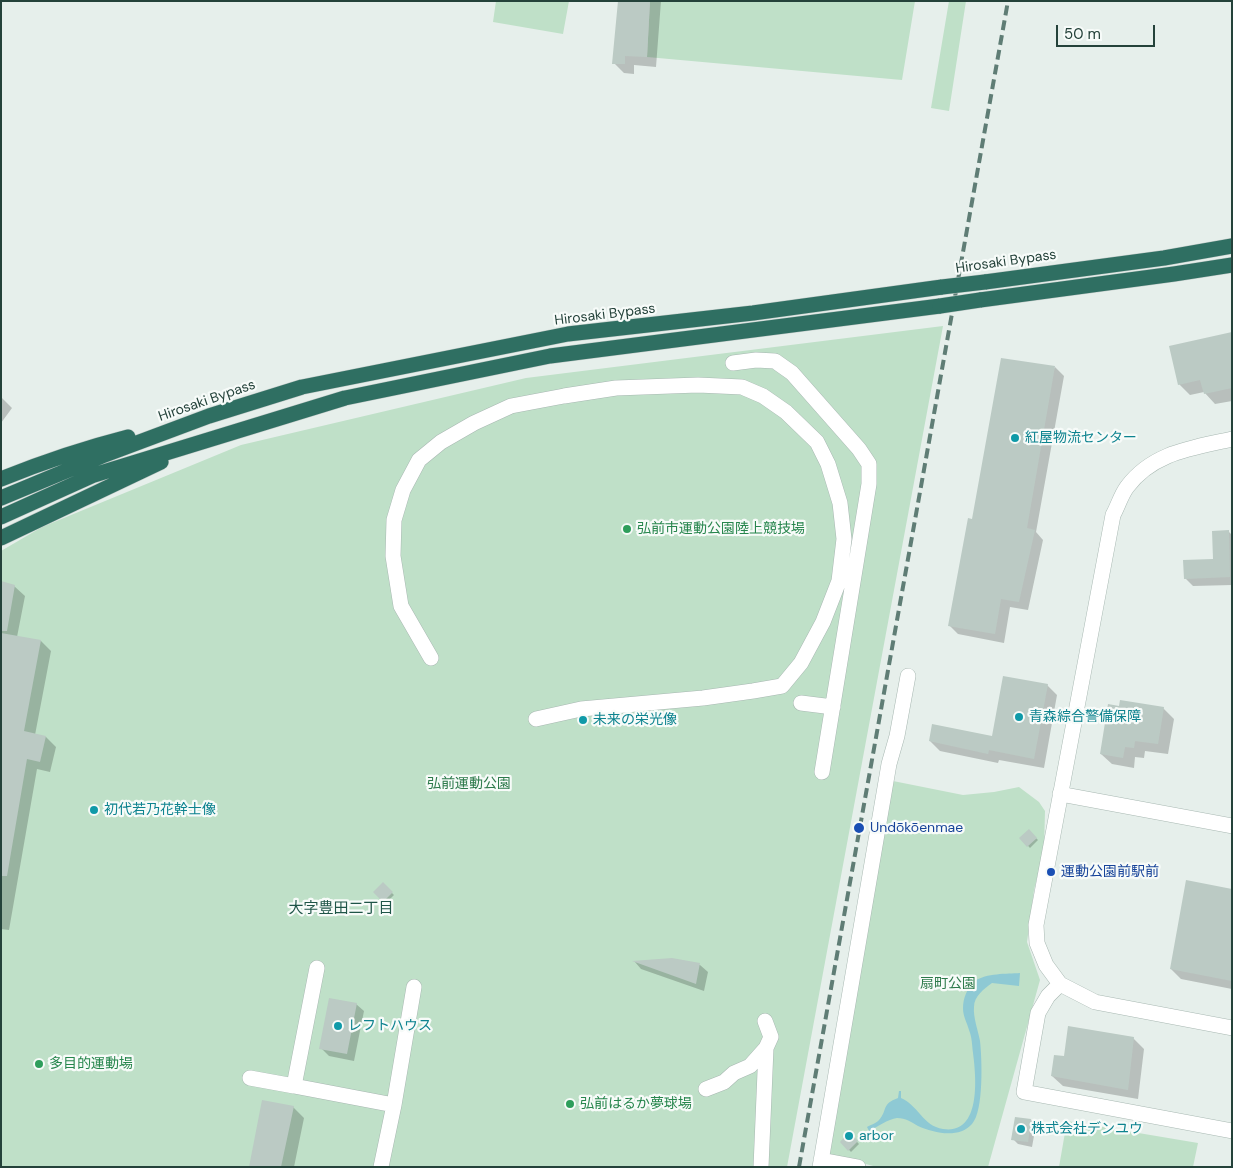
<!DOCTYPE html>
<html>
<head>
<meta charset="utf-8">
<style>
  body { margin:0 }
  #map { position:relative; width:1233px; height:1168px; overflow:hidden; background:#e6efeb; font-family:"DM Sans",sans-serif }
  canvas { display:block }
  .frame { position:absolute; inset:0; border:2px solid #24423a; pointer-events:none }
  .scale { position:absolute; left:1056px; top:25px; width:99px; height:22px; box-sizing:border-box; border:2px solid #24423a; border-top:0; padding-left:6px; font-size:15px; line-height:18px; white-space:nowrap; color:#24423a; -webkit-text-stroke:4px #f7fbf9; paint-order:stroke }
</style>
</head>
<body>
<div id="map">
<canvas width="1233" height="1168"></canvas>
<div class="frame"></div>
<div class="scale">50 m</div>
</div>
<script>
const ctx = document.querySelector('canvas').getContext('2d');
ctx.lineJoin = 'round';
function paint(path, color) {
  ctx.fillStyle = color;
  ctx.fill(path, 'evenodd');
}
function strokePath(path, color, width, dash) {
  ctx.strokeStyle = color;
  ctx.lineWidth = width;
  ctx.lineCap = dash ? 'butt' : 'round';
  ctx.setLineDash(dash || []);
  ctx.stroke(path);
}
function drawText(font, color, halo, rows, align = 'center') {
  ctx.font = font + ' "DM Sans","Noto Sans JP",sans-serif';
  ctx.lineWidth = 4.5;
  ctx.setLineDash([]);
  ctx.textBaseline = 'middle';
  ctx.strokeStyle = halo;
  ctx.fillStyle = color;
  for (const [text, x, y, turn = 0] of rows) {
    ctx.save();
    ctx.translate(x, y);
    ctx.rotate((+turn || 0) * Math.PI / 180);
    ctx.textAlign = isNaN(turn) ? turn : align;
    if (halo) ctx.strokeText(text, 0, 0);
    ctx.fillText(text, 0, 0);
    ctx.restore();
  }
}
paint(new Path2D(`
  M496,1h73l-6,33 -70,-12z
  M650,1h265l-13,79 -255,-23z
  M949,1h17l-17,110 -18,-3z
  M943,326l-156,841h-786v-616l41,-24 199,-82 285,-67z
  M893,781l70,14 31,-3 25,-5 20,15 6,9 -1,38 -10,41 -7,52 13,38 -52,187h-111l-49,-13z
  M1067,1121l131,22 -5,24h-134z`), '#bfe0c8');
paint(new Path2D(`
  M1020,973l-1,13 -27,-3c-8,6 -18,13 -18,24 -1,10 4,23 6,34 2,17 4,70 -8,83 -13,15 -38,9 -54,2 -7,-4 -12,-8 -21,-8 -9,1 -20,9 -28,13l-2,-4c3,-2 10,-4 12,-7 9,-10 2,-16 19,-22l1,-7h2v7c17,7 22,28 42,31 39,6 33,-53 30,-76 -1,-8 -1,-16 -4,-23 -2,-8 -6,-13 -6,-22 0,-10 4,-20 12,-27 11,-8 32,-7 45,-8z`), '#8ec9d4');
paint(new Path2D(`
  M619,1h42l-5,66 -22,-2v9l-10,-1 -10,-10z
  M1232,333v68l-17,3 -11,-12 -14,3 -11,-11z
  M1055,367l9,9 -28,156 7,8 -15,70 -18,-3 -6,36 -46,-9 -9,-9 24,-105z
  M1,397l11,11 -11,15z
  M1228,531l4,4v50l-39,1 -8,-8 29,-18z
  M1,582l13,4 11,10 -8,41 24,4 10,10 -16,84 11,2 10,10 -6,25 -13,-3 -28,161 -8,-1z
  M1047,685l10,10 -13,73 -45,-8 -1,3 -58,-12 -10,-10 63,-4z
  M1163,708l11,11 -6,35 -23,-3 -1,7 -9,-1 -1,11 -22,-4 -11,-10z
  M1029,831l9,9 -8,8 -9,-10z
  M383,884l11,11 -8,8 -11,-11z
  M1232,890v99l-51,-10 -10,-10z
  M672,960l28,5 8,7 -4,19 -63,-22 -6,-7z
  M356,1004l8,7 -10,50 -25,-5 -8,-8z
  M1133,1038l11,11 -6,50 -75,-13 -11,-10 13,-18z
  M293,1107l11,11 -10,49h-44z
  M1016,1118l15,2 5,5 -4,22 -14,-3 -5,-5z
  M849,1133l10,11 -8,8 -9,-10z`), '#0003');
paint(new Path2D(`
  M618,1h32l-3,56 -22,-1v8h-13z
  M1232,332v56l-28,6 -4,-14 -22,5 -9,-39z
  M1001,358l54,8 -28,162 8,2 -16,72 -18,-3 -6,35 -47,-8 20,-108 4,1z
  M1229,530l1,47 -46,2 -1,-19 30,-1 -1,-28z
  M1,581l14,4 -8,46h-6z
  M1,633l40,7 -17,91 22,5 -6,26 -13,-3 -20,117h-6z
  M1003,676l45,8 -14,75 -45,-9 -1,4 -59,-13 3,-17 60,12z
  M1120,700l44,7 -6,37 -23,-3 -1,7 -9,-1 -2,11 -23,-4 8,-50 11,2z
  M1029,829l8,9 -10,9 -8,-9z
  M1186,880l46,9v92l-62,-12z
  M383,882l10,10 -10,10 -10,-10z
  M672,958l28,5 -4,21 -64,-23z
  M329,998l28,5 -10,51 -28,-5z
  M1068,1026l66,11 -6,53 -77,-14 3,-21 10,1z
  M262,1100l32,6 -13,61h-32z
  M1015,1117l16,2 -3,23 -17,-2z
  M849,1131l9,10 -10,10 -8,-9z`), '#bbcac4');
const minor = new Path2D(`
  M733,363l23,-3 19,1 17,12 67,76 10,15v20l-47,288
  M1232,439c-39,9 -79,13 -105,48 -6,8 -9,19 -14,28l-77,410 1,18 9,22 14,19 35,18 137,26
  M431,658l-30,-52 -8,-50 1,-36 9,-30 16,-30 22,-18 33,-19 37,-17 53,-10 52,-8 82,-3 44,2 21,9 23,16 31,30 11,22 12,39 4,36 -5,42 -16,41 -22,41 -19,23 -29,5 -50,7 -122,11 -45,10
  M801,703l32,4
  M1060,794l172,32
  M1060,984l-12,12 -10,17 -14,79 208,39
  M250,1078l44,8 23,-118
  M294,1086l100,19
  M706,1089l18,-7 10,-9 16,-7 16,-18
  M821,1160l37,7
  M381,1167l13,-62 20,-118
  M761,1167l5,-119 5,-11 -6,-16
  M820,1167l69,-403 8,-28 11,-60`);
const highway = new Path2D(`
  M985,282l179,-24 68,-12
  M980,300l194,-26 58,-9
  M1,479c42,-17 84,-31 127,-42
  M1,498l101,-42 107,-40 93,-29 266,-53 185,-21 189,-26
  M1,517l93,-42 251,-77 205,-42 390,-50
  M1,538l160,-76`);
strokePath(minor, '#a8b8b2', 16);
strokePath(highway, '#c2cac8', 16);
strokePath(minor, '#fff', 15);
strokePath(highway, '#2f6f62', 15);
strokePath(new Path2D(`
  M799,1167l209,-1166`), '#5f7d75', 4, [10, 5]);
const highwayBridge = new Path2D(`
  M942,287l43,-5
  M940,306l40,-6`);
strokePath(highwayBridge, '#c2cac8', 16, []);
strokePath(highwayBridge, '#2f6f62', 15);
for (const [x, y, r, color] of [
  [1015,438,5,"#0f9aa8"],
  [627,529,5,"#2e9e5b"],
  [1019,717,5,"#0f9aa8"],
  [583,720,5,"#0f9aa8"],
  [94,810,5,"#0f9aa8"],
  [859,828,6,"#1a4fb4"],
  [1051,872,5,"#1a4fb4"],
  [338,1026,5,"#0f9aa8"],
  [39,1064,5,"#2e9e5b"],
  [570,1104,5,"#2e9e5b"],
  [1021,1129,5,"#0f9aa8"],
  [849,1136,5,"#0f9aa8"]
]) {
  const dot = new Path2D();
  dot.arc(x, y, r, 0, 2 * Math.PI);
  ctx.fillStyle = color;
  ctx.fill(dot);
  strokePath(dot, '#f7fbf9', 2);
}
drawText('14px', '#24423a', '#f7fbf9', [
  ["Hirosaki Bypass",1006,262,-8],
  ["Hirosaki Bypass",605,315,-7],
  ["Hirosaki Bypass",207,401,-19]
]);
drawText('14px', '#0d838f', '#f7fbf9', [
  ["紅屋物流センター",1025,438],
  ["青森綜合警備保障",1029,717],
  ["未来の栄光像",593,720],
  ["初代若乃花幹士像",104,810],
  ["レフトハウス",348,1026],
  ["株式会社デンユウ",1031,1129],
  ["arbor",859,1136]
], 'left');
drawText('14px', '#27864d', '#f7fbf9', [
  ["弘前市運動公園陸上競技場",637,529],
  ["多目的運動場",49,1064],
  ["弘前はるか夢球場",580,1104]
], 'left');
drawText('14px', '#2d7a4b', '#f7fbf9', [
  ["弘前運動公園",469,784],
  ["扇町公園",948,984]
]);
drawText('14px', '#164399', '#f7fbf9', [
  ["Undōkōenmae",870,828],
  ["運動公園前駅前",1061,872]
], 'left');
drawText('15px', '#1f5548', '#f7fbf9', [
  ["大字豊田二丁目",341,909]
]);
</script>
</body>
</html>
